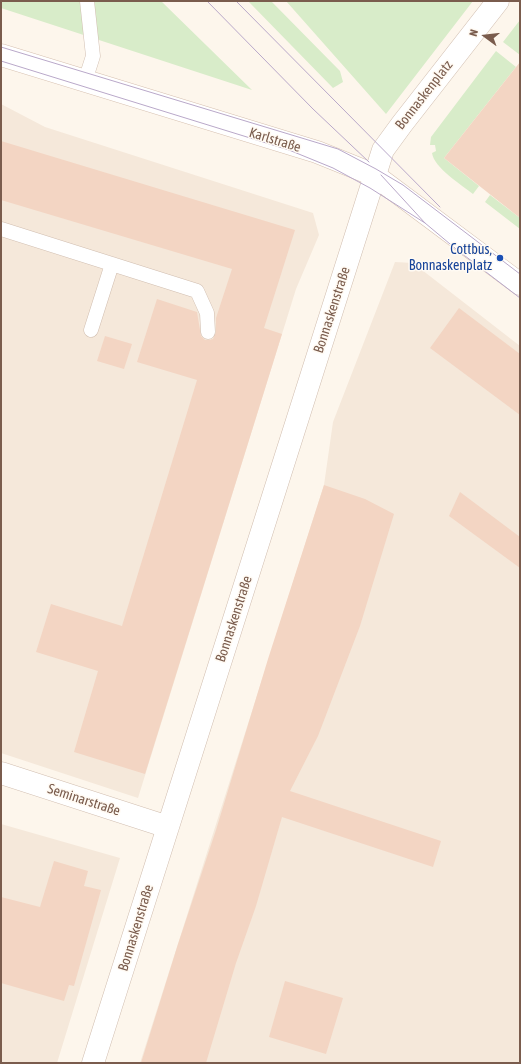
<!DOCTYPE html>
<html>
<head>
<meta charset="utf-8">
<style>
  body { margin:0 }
  #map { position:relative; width:521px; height:1064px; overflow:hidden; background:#fdf6ec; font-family:"Asap Condensed",sans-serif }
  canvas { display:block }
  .frame { position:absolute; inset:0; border:2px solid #7a5c4d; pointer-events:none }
  .north { position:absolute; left:465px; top:16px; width:40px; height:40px; -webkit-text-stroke:3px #fffaf3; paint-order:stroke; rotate:285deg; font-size:11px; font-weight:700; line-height:16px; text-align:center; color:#7a5c4d }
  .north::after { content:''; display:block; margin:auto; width:14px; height:18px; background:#7a5c4d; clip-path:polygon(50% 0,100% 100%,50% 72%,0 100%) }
</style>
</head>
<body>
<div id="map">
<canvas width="521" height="1064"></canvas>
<div class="frame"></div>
<div class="north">N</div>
</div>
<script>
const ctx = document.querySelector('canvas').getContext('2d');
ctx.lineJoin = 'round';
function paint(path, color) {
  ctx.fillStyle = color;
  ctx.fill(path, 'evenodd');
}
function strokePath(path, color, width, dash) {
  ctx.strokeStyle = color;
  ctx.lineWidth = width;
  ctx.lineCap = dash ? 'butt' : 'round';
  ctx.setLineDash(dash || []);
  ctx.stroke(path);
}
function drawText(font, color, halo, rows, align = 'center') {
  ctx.font = font + ' "Asap Condensed",sans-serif';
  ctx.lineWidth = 3;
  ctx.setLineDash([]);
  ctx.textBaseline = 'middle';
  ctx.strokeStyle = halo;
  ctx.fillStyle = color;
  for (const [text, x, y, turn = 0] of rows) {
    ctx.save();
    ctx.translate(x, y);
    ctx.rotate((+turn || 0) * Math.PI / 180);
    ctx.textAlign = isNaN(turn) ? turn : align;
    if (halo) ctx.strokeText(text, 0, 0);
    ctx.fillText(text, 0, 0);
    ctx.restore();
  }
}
paint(new Path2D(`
  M1,104l44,23 268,86 6,22 -23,54 -158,509 -137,-45z
  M395,262l18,1 107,83v717h-380l184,-578 9,-63z
  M1,824l119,34 -63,205h-56z`), '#f5e8da');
paint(new Path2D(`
  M1,1h160l91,89 -251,-82z
  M248,1h23l69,70 3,11 -10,6z
  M286,1h187l-87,113z
  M520,20v35l-17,-13z
  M496,51l20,16 -72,91 35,28 -6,8c-11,-9 -39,-26 -41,-41l4,-2 -1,-6h-5l1,-8z
  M490,195l30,23v11l-35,-27z`), '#d8ecc9');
paint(new Path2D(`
  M520,62v156l-76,-60z
  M1,141l294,89 -31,98 18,6 -137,440 -71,-22 24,-81 -62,-19 15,-48 71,22 75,-246 -60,-18 20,-63 40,13 4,24 4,4h4l4,-1 3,-7v-14l16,-49 -231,-69z
  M459,308l61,46v61l-90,-67z
  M105,336l27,8 -8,25 -27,-8z
  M324,485l41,14 29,15 -34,112 -42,110 -28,55 151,50 -8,26 -151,-50 -26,89 -20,57 -30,100h-65l37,-119 38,-114 52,-171z
  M460,492l60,45v31l-71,-52z
  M54,861l34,10 -4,15 17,4 -27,96 -5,-1 -5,16 -63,-18v-86l39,10z
  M285,981l58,17 -17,56 -57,-17z`), '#f3d5c3');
const lane = new Path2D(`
  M85,81l8,-25 -6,-55
  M1,229l196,62 10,22 1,19
  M91,330l21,-66`);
const street = new Path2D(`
  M1,773l167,54
  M93,1063l290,-913 19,-26 96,-123`);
const secondary = new Path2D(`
  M1,55l316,97 57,23 146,109`);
strokePath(lane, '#d1beb0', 15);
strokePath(street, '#d1beb0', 23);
strokePath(secondary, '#d6c0b0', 23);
strokePath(lane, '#fff', 14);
strokePath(street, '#fff', 22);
strokePath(secondary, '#fff', 22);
strokePath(new Path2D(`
  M207,1l106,108 56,53
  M236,1l204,206
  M1,47l337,102 38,20 27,16 117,89
  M1,61l288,89 44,18 37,20 55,35
  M381,175l44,48 31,26 64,49`), '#b9a8c9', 1);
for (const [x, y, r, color] of [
  [500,258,4,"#1a4fb4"]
]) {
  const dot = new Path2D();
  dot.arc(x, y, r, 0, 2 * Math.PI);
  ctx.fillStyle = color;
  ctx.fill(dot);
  strokePath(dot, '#fffaf3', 1.5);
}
drawText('14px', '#7a5c4d', '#fffaf3', [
  ["Bonnaskenplatz",424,95,-52],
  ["Karlstraße",275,140,17],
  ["Bonnaskenstraße",332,310,-72],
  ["Bonnaskenstraße",234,619,-72],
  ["Seminarstraße",84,800,18],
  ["Bonnaskenstraße",136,928,-73]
]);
drawText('14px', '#164399', '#fffaf3', [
  ["Cottbus,",492,250],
  ["Bonnaskenplatz",492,266]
], 'right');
</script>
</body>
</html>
